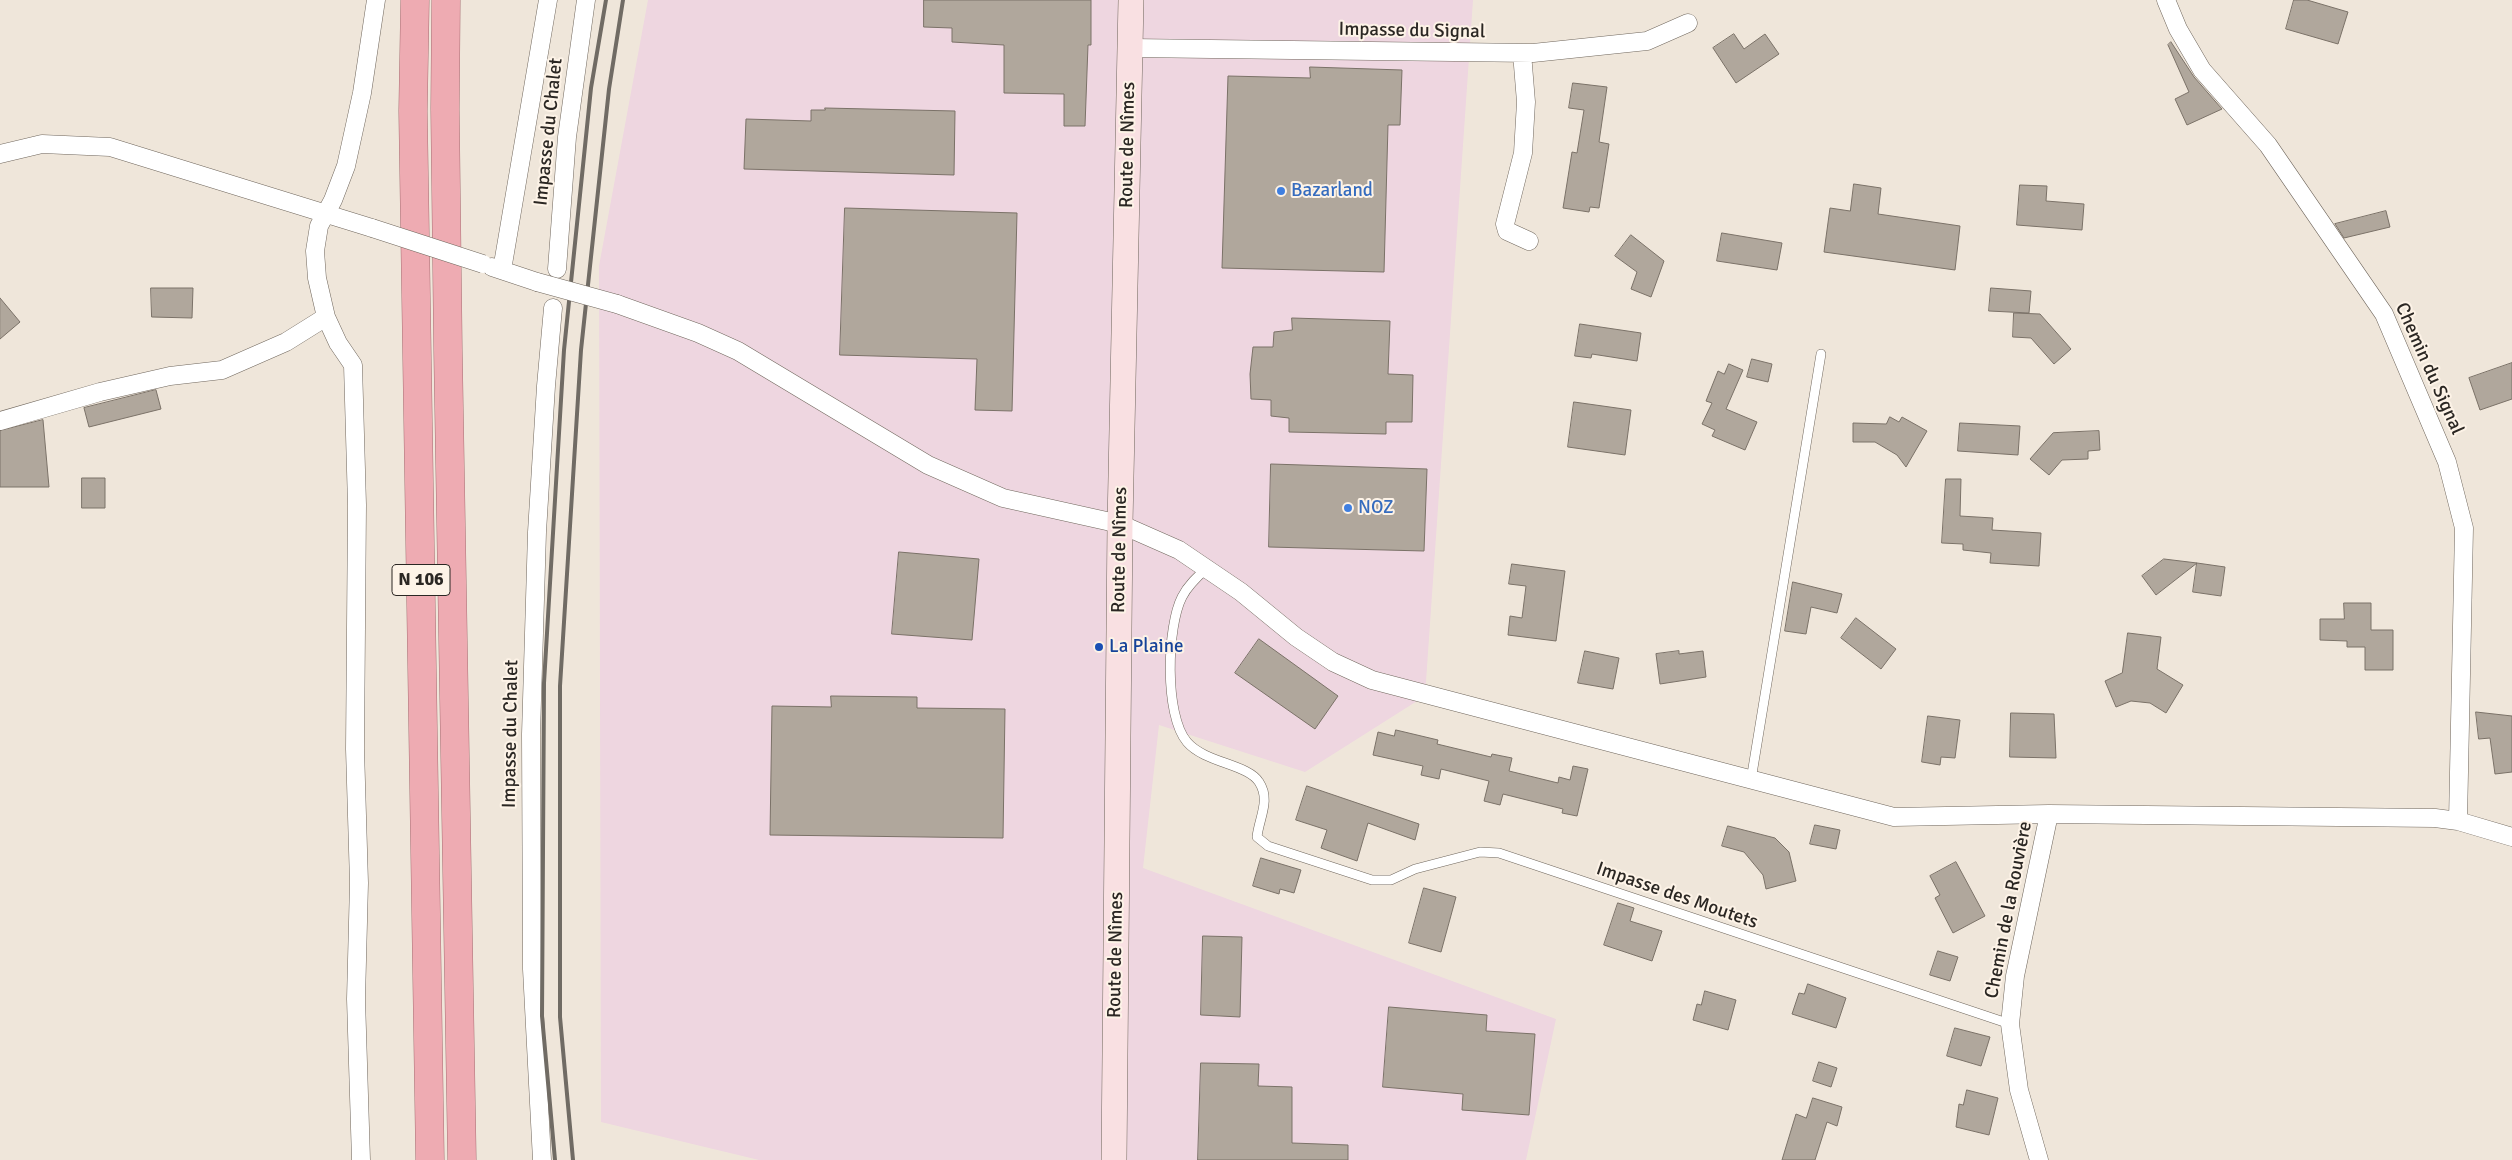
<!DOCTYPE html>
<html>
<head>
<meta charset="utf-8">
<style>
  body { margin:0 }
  canvas { display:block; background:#efe6da }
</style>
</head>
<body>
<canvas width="2512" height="1160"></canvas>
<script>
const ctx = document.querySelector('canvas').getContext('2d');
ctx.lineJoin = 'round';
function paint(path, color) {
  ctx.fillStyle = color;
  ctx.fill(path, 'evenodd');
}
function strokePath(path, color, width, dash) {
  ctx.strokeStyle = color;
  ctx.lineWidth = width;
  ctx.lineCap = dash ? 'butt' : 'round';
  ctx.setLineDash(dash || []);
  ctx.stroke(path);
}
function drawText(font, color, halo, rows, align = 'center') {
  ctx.font = font + ' Signika,sans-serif';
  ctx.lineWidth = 4;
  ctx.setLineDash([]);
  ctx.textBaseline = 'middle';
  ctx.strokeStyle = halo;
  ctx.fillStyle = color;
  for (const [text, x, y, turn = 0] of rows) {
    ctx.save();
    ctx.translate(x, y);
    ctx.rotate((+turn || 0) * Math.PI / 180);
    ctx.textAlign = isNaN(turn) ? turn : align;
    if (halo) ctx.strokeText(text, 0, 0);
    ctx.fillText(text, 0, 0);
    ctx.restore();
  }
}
paint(new Path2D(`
  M648,0h825l-48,696 -120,76 -146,-47 -16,143 413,151 -30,141h-767l-158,-38 -2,-856z`), '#eed6e0');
const building = new Path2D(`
  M924,0h167v45h-3l-3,81h-21v-32l-60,-1v-48l-52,-3v-14l-28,-1z
  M2294,0h13l41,12 -10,32 -52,-15z
  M1734,34l10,15 21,-15 14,20 -43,29 -23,-35z
  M2171,42l23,35 28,32 -35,16 -12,-26 14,-7 -21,-47z
  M1310,67l92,3 -2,55h-12l-4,147 -162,-4 6,-192 82,2z
  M1573,83l34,4 -8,55 10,2 -10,64 -9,-1 -1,5 -26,-4 9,-56 5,1 7,-43 -15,-2z
  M825,108l130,3 -1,64 -210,-6 2,-50 65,2v-11h14z
  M1854,184l27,4 -3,26 82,12 -5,44 -131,-18 6,-44 20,3z
  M2020,185l27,1 -1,15 38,3 -2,26 -65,-5z
  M845,208l172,5 -5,198 -37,-1 2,-51 -137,-4z
  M2386,211l4,16 -46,11 -9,-14z
  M1722,233l60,10 -5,27 -60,-9z
  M1631,235l33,26 -13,36 -20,-8 6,-17 -22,-16z
  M151,288h42l-1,30 -40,-1z
  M1991,288l40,3 -2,22 -40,-2z
  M0,298l20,24 -20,17z
  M2014,313l26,1 31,35 -17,15 -23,-26 -18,-1z
  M1292,318l98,3 -2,53 25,1 -1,47h-26v12l-97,-2v-14l-18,-2v-16l-20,-1 -1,-25 3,-27h20l1,-15 18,-2z
  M1580,324l61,9 -4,28 -45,-7 -1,4 -16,-2z
  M1752,359l20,5 -4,18 -21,-5z
  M2512,363v36l-32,11 -11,-32z
  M1729,364l14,6 -17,39 31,13 -12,28 -33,-14 3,-6 -13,-6 10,-21 -6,-2 12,-30 6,3z
  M156,390l5,19 -72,18 -5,-19z
  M1574,402l57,8 -6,45 -57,-8z
  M1890,417l9,5 3,-5 25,14 -21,36 -9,-12 -22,-13h-22v-19l33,1z
  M43,420l6,67h-49v-56z
  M1960,423l60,3 -2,29 -60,-4z
  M2099,431l1,19 -12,1v8l-26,1 -13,15 -19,-16 23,-26z
  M1271,464l156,5 -3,82 -155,-4z
  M82,478h23v30h-23z
  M1946,479h15l-1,37 33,2 -1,12 49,3 -2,33 -49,-3 1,-10 -28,-3v-6l-21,-1z
  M899,552l80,7 -7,81 -80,-6z
  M2164,559l33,4 -41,32 -14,-19z
  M2197,563l28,4 -4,29 -28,-4z
  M1512,564l53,7 -9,70 -48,-6 2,-19 12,2 4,-32 -17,-2z
  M1793,582l49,12 -5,19 -26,-6 -5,27 -21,-3z
  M2344,603h27v27h22v40h-28v-23h-18v-6l-27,-1v-21h24z
  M1856,618l40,31 -15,20 -40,-31z
  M2128,633l33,4 -4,32 26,16 -17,28 -16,-10 -19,-2 -15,6 -11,-26 17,-8z
  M1259,639l79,57 -23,33 -80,-56z
  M1585,651l34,7 -6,31 -35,-6z
  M1679,651v3l24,-3 3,26 -46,7 -4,-30z
  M831,696l86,1v11l88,1 -2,129 -233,-3 2,-129 59,1z
  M2476,712l36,4v56l-17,2 -5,-36 -11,1z
  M2011,713l43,1 2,44 -46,-1z
  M1928,716l32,4 -5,38 -14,-1 -1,8 -18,-3z
  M1396,730l42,10 -1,4 54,13 1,-3 20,4 -3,13 49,12 1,-6 11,3 3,-14 15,3 -11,47 -15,-3 1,-4 -60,-15 -3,11 -16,-4 5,-20 -48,-12 -2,10 -18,-4 2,-9 -50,-11 5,-23 16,4z
  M1307,786l112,38 -4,16 -47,-17 -11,38 -36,-13 6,-18 -31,-10z
  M1815,825l25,5 -4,19 -26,-5z
  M1728,826l47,12 14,14 7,29 -30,8 -3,-14 -19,-23 -22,-6z
  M1261,858l40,12 -7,23 -14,-4 -1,5 -26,-8z
  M1956,862l29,54 -32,17 -18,-35 5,-3 -10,-19z
  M1424,888l32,9 -15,55 -32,-9z
  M1618,903l16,5 -4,13 32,10 -10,30 -48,-16z
  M1203,936l39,1 -2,80 -39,-2z
  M1938,951l20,6 -8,24 -20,-6z
  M1808,984l38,14 -10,30 -44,-14 7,-21 5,1z
  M1705,991l31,9 -8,30 -35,-10 4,-16 4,1z
  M1389,1007l98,8 -1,16 49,3 -6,81 -67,-5 1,-16 -80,-7z
  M1955,1028l35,9 -9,29 -34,-10z
  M1819,1062l18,6 -6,19 -18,-6z
  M1201,1063l58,1 -1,22 34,1v56l56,2v15h-150z
  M1967,1090l31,8 -9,37 -33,-8 3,-23 4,1z
  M1813,1098l29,9 -5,19 -10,-4 -12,38h-33l14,-46 10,4z`);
paint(building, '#b0a79c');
strokePath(building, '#7b7268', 1);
const service = new Path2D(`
  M1207,568c-9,8 -19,17 -25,29 -15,29 -18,118 5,145 18,21 61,22 72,40 12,18 0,36 -2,55l11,9 104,34h19l24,-11 65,-17 19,1 511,171
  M1751,780l70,-426`);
const minor = new Path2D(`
  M2166,0l12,29 24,41 66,75 116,169 63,148 17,66 -6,293
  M1131,48l402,5 114,-12 41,-18
  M1522,53l4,49 -3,51 -18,71 2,7 22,10
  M0,154l42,-10 68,3 262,81
  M492,267l45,15
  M557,269l10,-132 19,-137
  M502,270l46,-270
  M617,304l81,29 40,18 190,114 75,33 117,26 59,26 62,42 55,45 37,25 39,18 522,137 155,-3 386,4 23,3 54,16
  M0,421l100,-29 70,-16 52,-6 64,-28 40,-25
  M361,1160l-5,-161 3,-116 -4,-134 2,-244 -4,-140 -15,-22 -12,-26 -9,-39 -2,-27 4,-25 14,-26 13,-34 16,-73 14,-93
  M542,1160l-10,-191 -1,-235 6,-202 9,-146 7,-78
  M2039,1160l-20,-70 -9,-66 5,-48 34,-162`);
const secondary = new Path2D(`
  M1114,1160l6,-636 11,-524`);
const trunk = new Path2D(`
  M415,0l-2,111 17,1049
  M446,0l-1,109 3,241 14,810`);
strokePath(service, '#70675d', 10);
strokePath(minor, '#70675d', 19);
strokePath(secondary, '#70675d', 26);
strokePath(trunk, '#a76f74', 29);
strokePath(service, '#fff', 9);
strokePath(minor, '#fff', 18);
strokePath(secondary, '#f9e0e2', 25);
strokePath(trunk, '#eeabb2', 28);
strokePath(new Path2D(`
  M555,1160l-13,-144 2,-333 20,-333 27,-262 15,-88
  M573,1160l-13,-143v-331l21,-336 28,-261 14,-89`), '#706b64', 4);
const minorBridge = new Path2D(`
  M372,228l111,36
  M537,282l80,22`);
strokePath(minorBridge, '#70675d', 19, []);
strokePath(minorBridge, '#fff', 18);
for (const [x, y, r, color] of [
  [1281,191,5,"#3f7fe0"],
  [1348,508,5,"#3f7fe0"],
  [1099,647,5,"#1a4fb4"]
]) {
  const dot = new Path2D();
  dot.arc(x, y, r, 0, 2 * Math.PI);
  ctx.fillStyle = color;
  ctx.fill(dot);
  strokePath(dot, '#fdf3e7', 2);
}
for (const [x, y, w] of [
  [421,580,58]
]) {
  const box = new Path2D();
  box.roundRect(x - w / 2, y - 15.5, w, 31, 4);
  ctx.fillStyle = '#fdf3e7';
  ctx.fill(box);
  strokePath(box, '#2b2723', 1);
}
drawText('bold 18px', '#2b2723', null, [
  ["N 106",421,580]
]);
drawText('19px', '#2b2723', '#fdf3e7', [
  ["Impasse du Signal",1412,31,1],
  ["Impasse du Chalet",549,132,-84],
  ["Route de Nîmes",1128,145,-89],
  ["Chemin du Signal",2429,369,66],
  ["Route de Nîmes",1120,550,-89],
  ["Impasse du Chalet",511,734,-89],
  ["Impasse des Moutets",1677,896,19],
  ["Chemin de la Rouvière",2009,910,-79],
  ["Route de Nîmes",1116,955,-89]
]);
drawText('19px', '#366cbe', '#fdf3e7', [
  ["Bazarland",1291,191],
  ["NOZ",1358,508]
], 'left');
drawText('19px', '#164399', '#fdf3e7', [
  ["La Plaine",1109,647]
], 'left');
</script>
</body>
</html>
